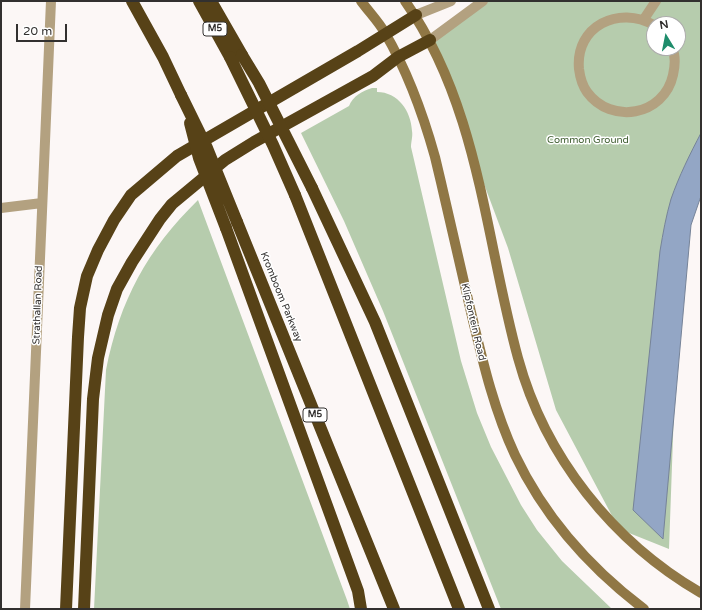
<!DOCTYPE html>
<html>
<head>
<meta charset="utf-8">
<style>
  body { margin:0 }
  #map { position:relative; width:702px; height:610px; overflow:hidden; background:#fcf7f6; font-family:"Varela Round",sans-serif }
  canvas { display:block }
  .frame { position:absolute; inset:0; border:2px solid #32302f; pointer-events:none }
  .north { position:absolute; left:646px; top:16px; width:40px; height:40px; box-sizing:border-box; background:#fff; border:1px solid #adacac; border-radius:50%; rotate:350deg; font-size:11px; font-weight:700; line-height:16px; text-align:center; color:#32302f }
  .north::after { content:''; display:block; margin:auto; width:14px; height:18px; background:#1f8d6c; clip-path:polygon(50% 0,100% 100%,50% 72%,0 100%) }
  .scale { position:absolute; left:16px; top:24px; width:51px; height:18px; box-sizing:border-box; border:2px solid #32302f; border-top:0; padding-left:5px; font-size:12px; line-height:14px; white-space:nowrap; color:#32302f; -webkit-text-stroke:3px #fff; paint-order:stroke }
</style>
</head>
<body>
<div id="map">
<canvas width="702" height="610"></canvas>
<div class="frame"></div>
<div class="north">N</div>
<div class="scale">20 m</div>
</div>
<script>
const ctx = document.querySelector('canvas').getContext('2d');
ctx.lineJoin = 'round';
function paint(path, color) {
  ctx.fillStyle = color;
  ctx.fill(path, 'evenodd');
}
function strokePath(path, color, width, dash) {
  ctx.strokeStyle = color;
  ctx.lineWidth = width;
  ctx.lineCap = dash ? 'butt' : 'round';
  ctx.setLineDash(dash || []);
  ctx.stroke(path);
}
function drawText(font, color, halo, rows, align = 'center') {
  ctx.font = font + ' "Varela Round",sans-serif';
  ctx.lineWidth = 3;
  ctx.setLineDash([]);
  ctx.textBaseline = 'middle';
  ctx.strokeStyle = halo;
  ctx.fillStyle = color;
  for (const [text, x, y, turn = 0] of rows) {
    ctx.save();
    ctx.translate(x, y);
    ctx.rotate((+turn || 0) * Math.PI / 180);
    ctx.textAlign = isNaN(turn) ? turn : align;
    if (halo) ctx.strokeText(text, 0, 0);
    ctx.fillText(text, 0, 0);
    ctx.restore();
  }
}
paint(new Path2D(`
  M482,1h219v173l-20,40 -12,335 -50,-20 -63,-119 -48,-162 -78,-208zM654,24h24v24h-24z
  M372,88h5v4c21,0 34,19 35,39 1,5 -1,11 -1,16l50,214 16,52 14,34 30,58 16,25 25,31 50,48h-111l-118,-298 -39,-90 -43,-88 48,-27c4,-10 13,-15 23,-18z
  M198,200l149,400 3,9h-256l12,-239c14,-70 41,-120 92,-170z`), '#b6ccad');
const water = new Path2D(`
  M701,133v63l-10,29 -28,314 -30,-29 27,-259c3,-18 6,-35 11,-52 8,-23 19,-45 30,-66z`);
paint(water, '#93a6c5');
strokePath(water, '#768398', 1);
strokePath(new Path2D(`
  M644,19l12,-18
  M654,25c-35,-20 -79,1 -75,44 1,8 3,16 8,23 24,33 77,24 86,-17 2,-9 3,-19 -1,-27`), '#b3a180', 10);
strokePath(new Path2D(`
  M416,15l35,-14
  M430,40l53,-39
  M1,208l41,-5
  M25,609l26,-608`), '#b3a180', 10);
strokePath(new Path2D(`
  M361,1c8,11 18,21 24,32 23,39 38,81 50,124 12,50 23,100 35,151 12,50 23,100 45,147 29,61 75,113 129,154
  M405,1c74,105 80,237 113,357 27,99 95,184 183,235`), '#907745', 10);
strokePath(new Path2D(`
  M132,1l31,56 18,38
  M199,1l31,56
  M211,1l31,54
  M312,188l63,134 114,287
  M295,195l164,414
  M237,222l157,387
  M226,228l132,363 3,18
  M66,609l12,-272 2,-29 7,-32 11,-26 16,-30 17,-25 46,-39 181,-105 58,-36
  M84,609l9,-210 5,-41 10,-43 9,-26 15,-27 28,-43 12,-15 53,-44 29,-18 119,-66 25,-19 32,-17`), '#574217', 12);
strokePath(new Path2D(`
  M242,55l17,28 53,105
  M230,57l43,88 22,50
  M181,95l26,53 30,74
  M190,123l9,35 27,70`), '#574217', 12);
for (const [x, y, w] of [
  [215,29,24],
  [315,415,24]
]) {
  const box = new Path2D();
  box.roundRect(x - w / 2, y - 7, w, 14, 3);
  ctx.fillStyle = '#fff';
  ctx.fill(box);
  strokePath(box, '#32302f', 1);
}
drawText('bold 9px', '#32302f', null, [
  ["M5",215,29],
  ["M5",315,415]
]);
drawText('10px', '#3b5a2c', '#fff', [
  ["Common Ground",588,140]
]);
drawText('10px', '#32302f', '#fff', [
  ["Kromboom Parkway",281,297,68],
  ["Strathallan Road",38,305,-88],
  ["Klipfontein Road",473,322,77]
]);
</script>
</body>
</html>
